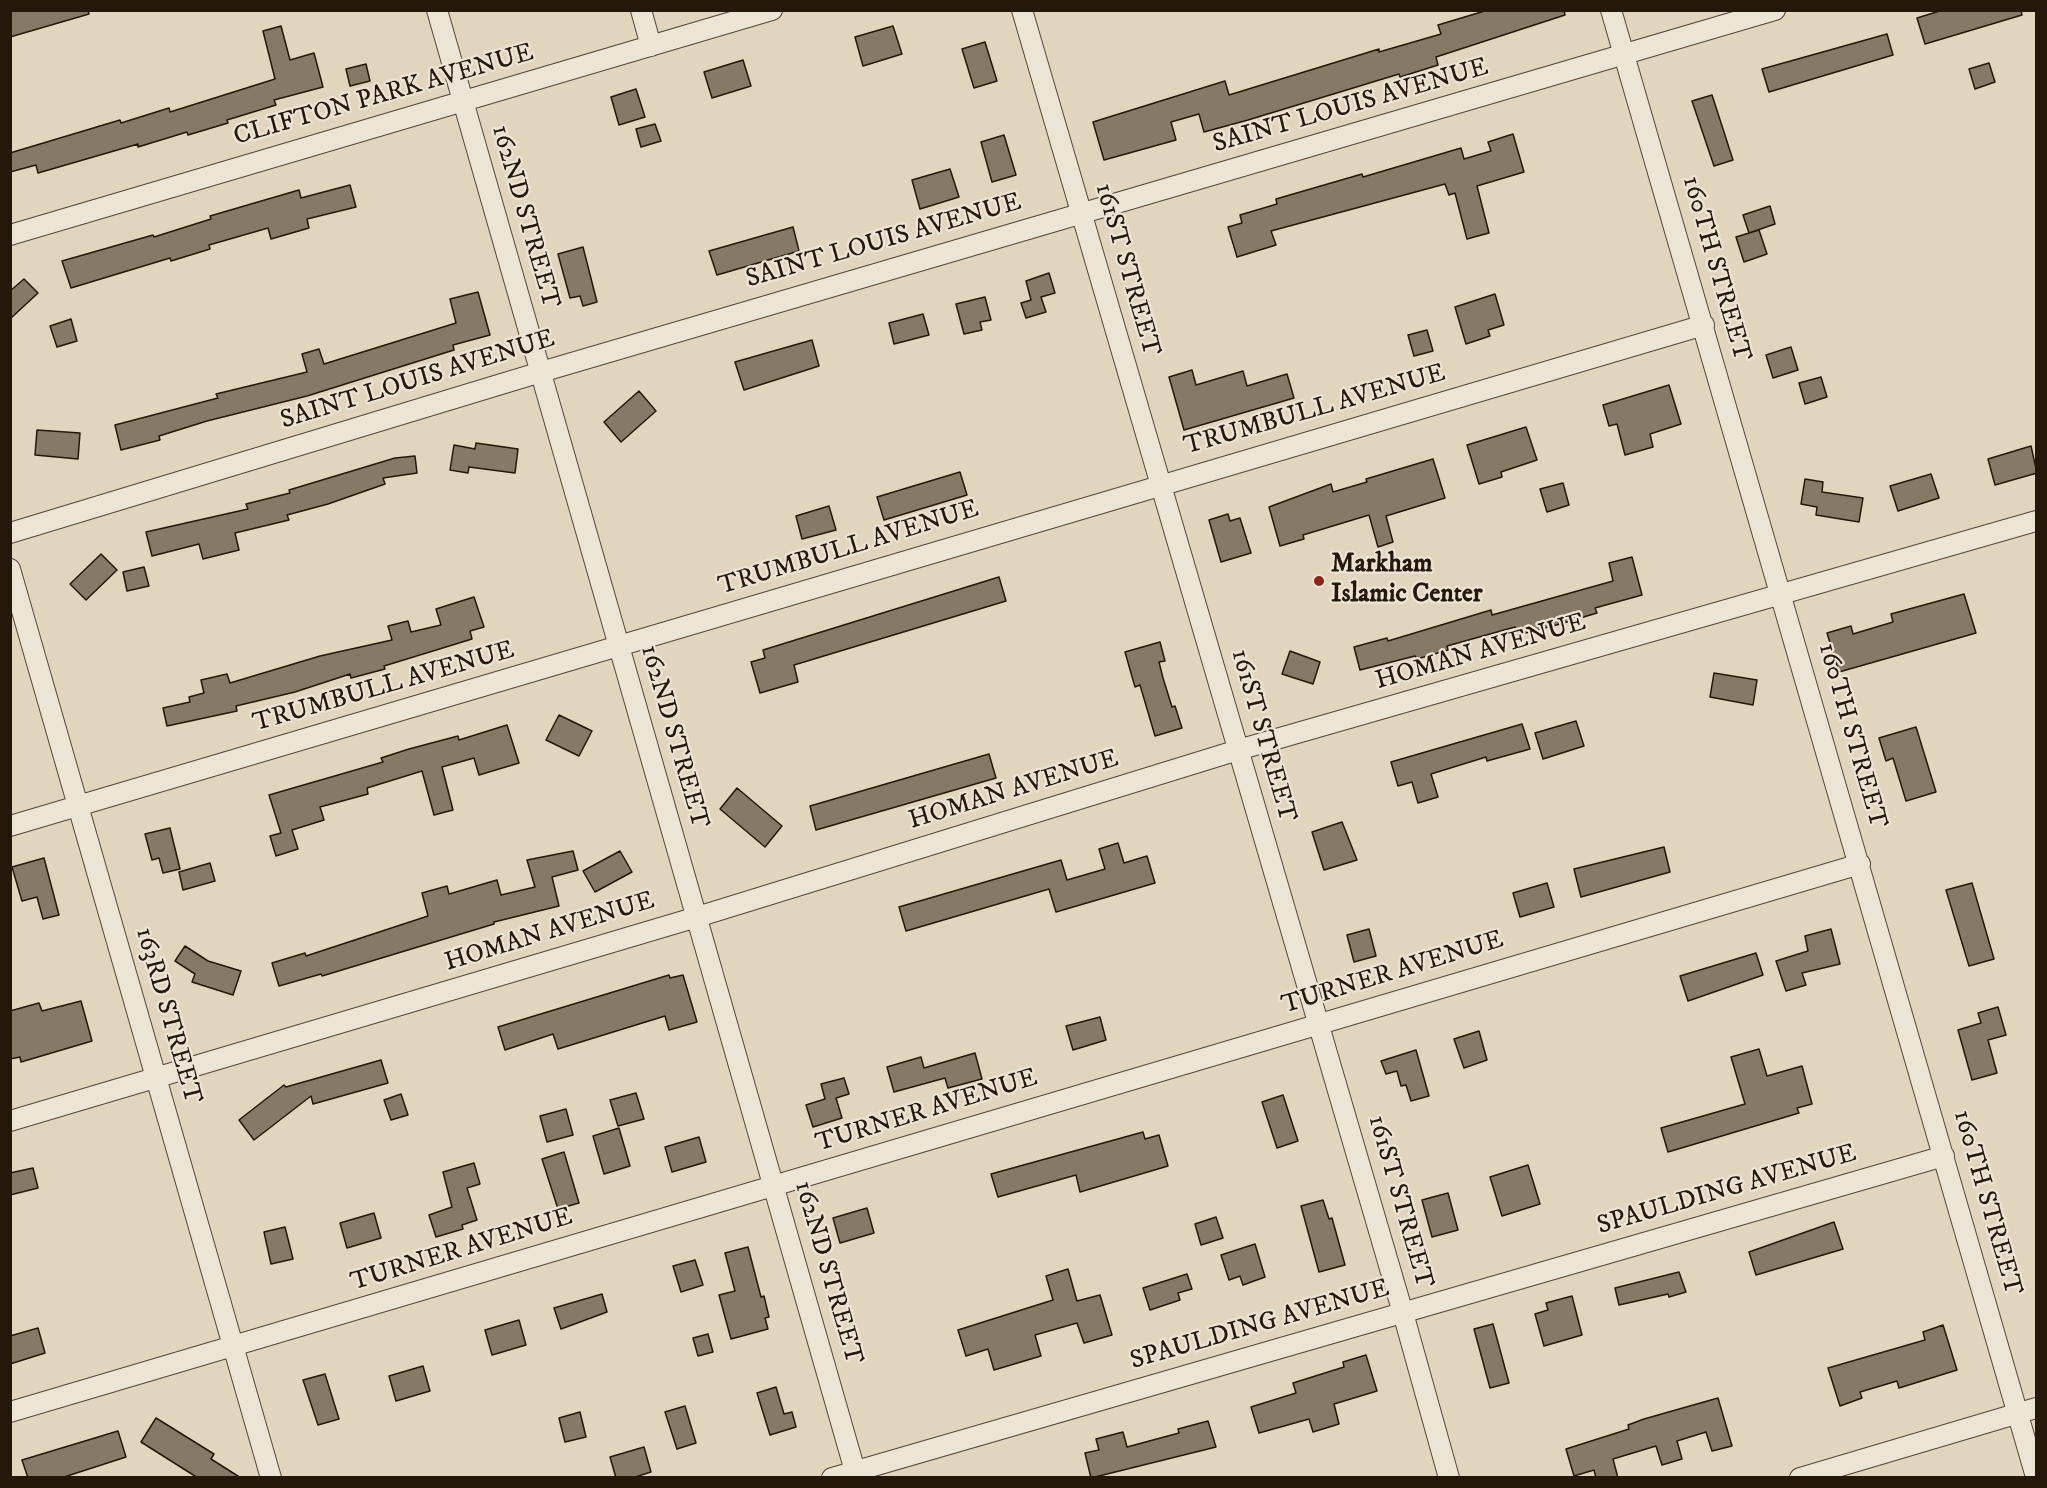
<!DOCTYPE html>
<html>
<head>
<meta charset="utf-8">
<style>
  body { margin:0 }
  #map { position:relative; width:2047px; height:1488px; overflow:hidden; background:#e2d5bd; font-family:"IM FELL DW Pica",serif }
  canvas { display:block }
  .frame { position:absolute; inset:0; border:12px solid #23180a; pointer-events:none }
</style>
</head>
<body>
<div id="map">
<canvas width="2047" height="1488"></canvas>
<div class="frame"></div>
</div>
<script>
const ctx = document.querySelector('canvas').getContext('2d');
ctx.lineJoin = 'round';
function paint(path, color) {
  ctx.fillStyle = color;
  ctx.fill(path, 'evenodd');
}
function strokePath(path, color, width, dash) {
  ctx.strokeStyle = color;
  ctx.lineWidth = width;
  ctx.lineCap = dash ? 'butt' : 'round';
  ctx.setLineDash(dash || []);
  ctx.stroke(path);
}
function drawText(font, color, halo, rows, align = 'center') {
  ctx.font = font + ' "IM FELL DW Pica",serif';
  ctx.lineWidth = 4.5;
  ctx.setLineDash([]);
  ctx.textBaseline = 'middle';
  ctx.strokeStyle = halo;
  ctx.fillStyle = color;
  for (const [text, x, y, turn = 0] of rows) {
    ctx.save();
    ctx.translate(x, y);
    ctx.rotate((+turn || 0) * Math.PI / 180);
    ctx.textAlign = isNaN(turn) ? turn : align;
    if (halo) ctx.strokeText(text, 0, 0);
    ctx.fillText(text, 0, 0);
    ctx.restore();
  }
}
const building = new Path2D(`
  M10,10h78l1,4 -79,23z
  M1488,10h76l1,5 -129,42 2,8 -38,12 -1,-3 -151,46 -44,12 -5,-18 -28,8 5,18 -72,20 -11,-38 132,-41 4,14 150,-46v3l62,-18 -3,-9z
  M1943,10h78l1,5 -97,29 -8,-26z
  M281,26l9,34 24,-7 9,34 -49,13 2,5 -49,15 1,3 -40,12 -1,-3 -49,15v-3l-100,29 -2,-8 -26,7v-19l110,-33 1,3 48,-15 1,4 105,-33 -12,-48z
  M893,26l9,28 -39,12 -8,-29z
  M1887,34l6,21 -124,37 -7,-23z
  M985,42l12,39 -23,7 -12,-39z
  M743,60l8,26 -39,12 -8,-26z
  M1989,63l6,19 -20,7 -6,-20z
  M366,64l4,17 -20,5 -4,-17z
  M636,89l9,28 -26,8 -8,-28z
  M1712,95l21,65 -19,6 -22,-65z
  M655,124l6,17 -20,6 -5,-18z
  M1513,134l11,38 -47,14 12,47 -22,6 -12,-46 -6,2 -4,-11 -174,47 5,14 -39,12 -9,-30 14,-4 -2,-8 37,-11 -1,-5 86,-25 1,3 98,-29 3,11 27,-8 -3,-9z
  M1004,135l12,40 -24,7 -11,-40z
  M950,169l9,28 -39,12 -8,-29z
  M350,185l6,22 -49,12 2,9 -38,11 -3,-11 -59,17 1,4 -39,12 -1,-3 -99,30 -9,-27 91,-26 1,2 57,-18 -1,-3 89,-26 2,8z
  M1770,206l5,18 -26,9 -6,-18z
  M793,227l6,24 -82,24 -8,-24z
  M1759,230l8,24 -23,8 -8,-25z
  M583,247l14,55 -14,4 -3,-10 -10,2 -12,-44z
  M1049,273l6,20 -14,4 5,15 -20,6 -5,-15 10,-3 -5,-19z
  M24,279l14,14 -28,26v-28z
  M478,292l12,43 -37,10 1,5 -147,46 -100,25 -48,15 1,4 -39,10 -6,-25 103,-27 -2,-4 91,-22 -5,-18 17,-5 5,15 132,-41 -6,-24z
  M1495,294l9,31 -16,5 2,6 -24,8 -11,-37z
  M985,297l6,23 -11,2 2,8 -18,4 -8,-30z
  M923,314l6,21 -35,9 -5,-21z
  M71,319l6,22 -20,6 -7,-21z
  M1427,330l6,21 -19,5 -6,-21z
  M812,340l7,26 -75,24 -9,-28z
  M1791,347l7,23 -25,8 -7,-23z
  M1192,370l4,15 47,-14 4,15 40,-12 7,24 -110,32 -15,-53z
  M1821,377l6,20 -22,7 -6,-21z
  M1669,385l12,39 -31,10 3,13 -28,8 -8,-31 -8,2 -6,-21z
  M639,391l17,20 -35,31 -17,-20z
  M1526,427l11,33 -36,12 1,5 -23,7 -12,-39z
  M37,430l43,3 -2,26 -43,-4z
  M476,443l42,6 -3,24 -46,-6 -1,6 -18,-3 4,-25 21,4z
  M2031,446l6,27 -42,12 -7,-26z
  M415,456l2,17 -34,5 2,6 -57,20 -41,11 2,5 -54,13 4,17 -36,9 -4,-15 -47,12 -6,-24 102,-23 -2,-5 44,-11 -1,-3 106,-32z
  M1433,459l12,39 -59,18 7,26 -15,5 -9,-32 -66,20 1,4 -24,7 -11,-39 62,-23 2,8 34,-10 -1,-3z
  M960,472l7,23 -83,25 -7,-23z
  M1931,474l8,24 -41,13 -8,-25z
  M1805,479l18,3 -1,10 41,6 -4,24 -43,-7 1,-8 -16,-3z
  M1563,483l6,22 -22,7 -7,-23z
  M829,506l7,24 -34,9 -6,-23z
  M1228,514l2,7 10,-3 11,35 -30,9 -12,-42z
  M101,554l16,16 -31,30 -16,-16z
  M1632,557l10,38 -47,13 2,5 -37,11 -42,11 -3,-8 -68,19 1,4 -31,9 -2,-3 -55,14 -6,-23 33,-9 1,3 103,-31 1,5 121,-34 -4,-18z
  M144,567l5,19 -22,5 -4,-19z
  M999,577l7,24 -212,64 4,17 -38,11 -9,-31 14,-4 -2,-8z
  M1964,594l12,39 -137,39 -12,-39 24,-7 2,8 40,-12 -2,-8z
  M474,597l10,30 -14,4 2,8 -88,27 1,3 -34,9 -1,-4 -55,18 -59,14 1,5 -70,15 -4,-18 27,-6 -1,-5 15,-4 -3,-13 26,-6 3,9 90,-27 72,-16 -4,-14 20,-5 3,11 30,-7 -5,-16z
  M1160,642l5,19 -6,1 4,16 9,29 3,-1 7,22 -27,8 -15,-51 -5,2 -10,-35z
  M1290,651l30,11 -7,22 -31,-10z
  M1714,673l43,7 -4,25 -43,-8z
  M559,715l33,16 -13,25 -33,-16z
  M1576,721l8,25 -41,13 -8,-26z
  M1522,724l8,25 -43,12 -1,-4 -55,17 7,23 -20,6 -6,-21 -14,4 -7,-24z
  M507,725l12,38 -40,12 -5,-17 -32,9 11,43 -19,5 -12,-44 -55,17 1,6 -48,13 4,13 -32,10 6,19 -22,7 -6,-20 11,-3 -12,-38 114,-33 -2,-4 28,-9 49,-13 1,4z
  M1916,727l20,65 -30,9 -13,-43 -7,3 -7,-23z
  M989,754l7,24 -180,52 -6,-24z
  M737,788l45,38 -17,21 -45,-38z
  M1342,822l15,38 -33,10 -12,-38z
  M170,828l10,41 -17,4 -4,-15 -7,2 -7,-26z
  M1118,843l6,20 23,-7 8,27 -99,29 -7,-23 -143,42 -7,-24 162,-47 6,20 38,-11 -6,-20z
  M1664,847l6,25 -89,25 -7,-28z
  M573,851l5,19 -26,7 7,29 -65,16v2l-172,52 -1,-2 -42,12 -7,-23 33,-10 1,3 122,-40 -6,-23 25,-7 2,8 48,-14 4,15 34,-8 -8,-27z
  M620,851l12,21 -37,20 -12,-21z
  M44,858l15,57 -16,4 -6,-22 -15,4 -10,-34z
  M210,863l5,18 -32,9 -4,-18z
  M1547,883l7,24 -34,10 -7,-24z
  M1972,883l22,76 -25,7 -23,-76z
  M1369,929l7,27 -22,6 -7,-27z
  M1831,929l9,35 -38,9 4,12 -20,6 -10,-30 32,-10 -3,-15z
  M185,946l23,15 33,10 -8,24 -41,-13 3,-8 -20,-13z
  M1756,953l7,22 -75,26 -8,-25z
  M669,975l1,3 13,-3 14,47 -28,8 -4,-14 -107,33 -5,-15 -48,16 -7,-23z
  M81,1001l11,40 -71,21 -1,-5 -10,2v-48l29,-8 3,8z
  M1998,1007l8,28 -18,5 9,33 -25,7 -14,-50 23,-7 -3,-10z
  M1100,1017l6,23 -33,10 -7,-24z
  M1479,1031l8,29 -23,8 -10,-29z
  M1759,1049l8,27 35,-10 10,38 -15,4 2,5 -131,39 -7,-24 84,-24 -14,-47z
  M1416,1050l13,46 -18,5 -5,-16 -5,1 -4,-15 -11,3 -5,-13z
  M975,1053l7,26 -34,9 -3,-10 -51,14 -7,-25 34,-10 3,11z
  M381,1060l7,23 -75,21 -2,-8 -57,44 -15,-20 45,-35 2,2z
  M844,1078l5,16 -13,4 6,20 -29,9 -7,-22 19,-6 -4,-15z
  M636,1093l8,26 -26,7 -8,-26z
  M401,1094l7,21 -17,5 -7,-20z
  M1283,1095l15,46 -21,7 -15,-46z
  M566,1109l7,26 -26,7 -7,-26z
  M619,1128l11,38 -26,8 -11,-38z
  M1143,1132l2,7 14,-4 9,31 -88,26 -4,-17 -78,22 -7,-23z
  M699,1137l7,25 -34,10 -7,-25z
  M564,1152l15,51 -21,6 -16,-50z
  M474,1163l6,21 -13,4 10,32 -15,5 1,4 -27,8 -7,-22 23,-8 -9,-35z
  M1528,1165l12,39 -38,12 -12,-39z
  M33,1168l5,20 -28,7v-22z
  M1448,1193l10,37 -26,7 -10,-37z
  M1323,1200l6,19 3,-1 13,47 -26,7 -18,-66z
  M867,1208l7,25 -34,10 -7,-25z
  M374,1213l7,25 -34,10 -7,-25z
  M1216,1217l7,21 -22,7 -6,-21z
  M1834,1222l9,27 -87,26 -7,-23z
  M285,1227l8,32 -22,5 -7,-32z
  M1255,1244l10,33 -22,8 -3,-9 -11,4 -8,-25z
  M748,1247l13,50 3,-1 5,21 -4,1 3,11 -37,10 -12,-44 16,-4 -10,-38z
  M695,1260l8,25 -22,7 -8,-26z
  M1068,1269l9,32 23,-6 12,40 -28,8 -7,-20 -42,12 6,21 -47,14 -6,-21 -22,7 -8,-26 95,-30 -7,-24z
  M1679,1272l7,20 -17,5 -1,-3 -49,11 -4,-17z
  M1187,1274l5,15 -14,4 2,7 -30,10 -7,-22z
  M602,1294l5,18 -46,17 -7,-21z
  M1572,1296l10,39 -38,11 -9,-32 13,-4 -2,-7z
  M519,1320l7,25 -34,10 -7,-25z
  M1493,1324l16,59 -19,5 -16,-59z
  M1943,1325l14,45 -58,18 -2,-7 -37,11 2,6 -22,8 -12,-38 97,-28 -2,-8z
  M38,1328l7,25 -35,11v-28z
  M708,1334l5,18 -15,4 -5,-18z
  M1366,1355l11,36 -43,13 5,20 -26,8 -4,-13 -50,14 -8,-26 45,-14 -3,-10 51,-16 -1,-5z
  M423,1366l7,25 -34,10 -7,-25z
  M325,1374l14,45 -21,6 -15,-45z
  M776,1387l8,27 8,-2 4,15 -26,8 -13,-42z
  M1718,1398l14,48 -20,5 -6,-19 -29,9 5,18 -20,6 -6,-19 -43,13 5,19h-22l-2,-8 -20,6 -8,-27 63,-20 -1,-4 16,-6z
  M685,1406l11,37 -19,6 -12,-37z
  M580,1412l6,25 -21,5 -6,-24z
  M156,1418l58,36 -3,5 30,19h-43l-57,-36z
  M1208,1421l8,26 -125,31 -6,-25 14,-3 -3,-11 27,-7 4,15 52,-14 -1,-4z
  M118,1431l8,26 -65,21h-33l-6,-18z
  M644,1447l7,25 -19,6h-16l-6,-21z`);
paint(building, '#867a67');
strokePath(building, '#23180a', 1.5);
const minor = new Path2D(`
  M437,10l420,1468
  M641,10l10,36
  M1022,10l381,1303 46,165
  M1611,10l425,1467
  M10,235l762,-225
  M10,533l531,-161 1234,-362
  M10,569l261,909
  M10,826l1694,-501
  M10,1121l687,-204 541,-167 798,-229
  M10,1412l1850,-548
  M832,1478l1112,-322
  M1800,1478l236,-70`);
strokePath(minor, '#534737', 22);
strokePath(minor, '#ece4d4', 20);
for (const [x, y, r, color] of [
  [1319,581,6,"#8f2418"]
]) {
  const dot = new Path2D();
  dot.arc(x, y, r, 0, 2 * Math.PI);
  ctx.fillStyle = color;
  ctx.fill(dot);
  strokePath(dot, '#ece4d4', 2);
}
drawText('26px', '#23180a', '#ece4d4', [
  ["CLIFTON PARK AVENUE",384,96,-16],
  ["SAINT LOUIS AVENUE",1351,107,-16],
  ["162ND STREET",524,217,74],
  ["SAINT LOUIS AVENUE",884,242,-16],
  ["160TH STREET",1715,269,74],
  ["161ST STREET",1126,270,74],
  ["SAINT LOUIS AVENUE",418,381,-17],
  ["TRUMBULL AVENUE",1315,411,-16],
  ["TRUMBULL AVENUE",849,549,-17],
  ["HOMAN AVENUE",1481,653,-16],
  ["TRUMBULL AVENUE",384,688,-16],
  ["161ST STREET",1262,736,74],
  ["160TH STREET",1851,736,74],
  ["162ND STREET",673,737,74],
  ["HOMAN AVENUE",1014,791,-17],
  ["HOMAN AVENUE",550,933,-17],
  ["TURNER AVENUE",1393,974,-17],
  ["163RD STREET",167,1016,74],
  ["TURNER AVENUE",927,1112,-17],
  ["SPAULDING AVENUE",1727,1191,-16],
  ["161ST STREET",1399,1202,74],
  ["160TH STREET",1986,1203,74],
  ["TURNER AVENUE",462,1251,-17],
  ["162ND STREET",827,1273,74],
  ["SPAULDING AVENUE",1260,1326,-16]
]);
drawText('bold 26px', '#23180a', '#ece4d4', [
  ["Markham",1331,566],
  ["Islamic Center",1331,596]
], 'left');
</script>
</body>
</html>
